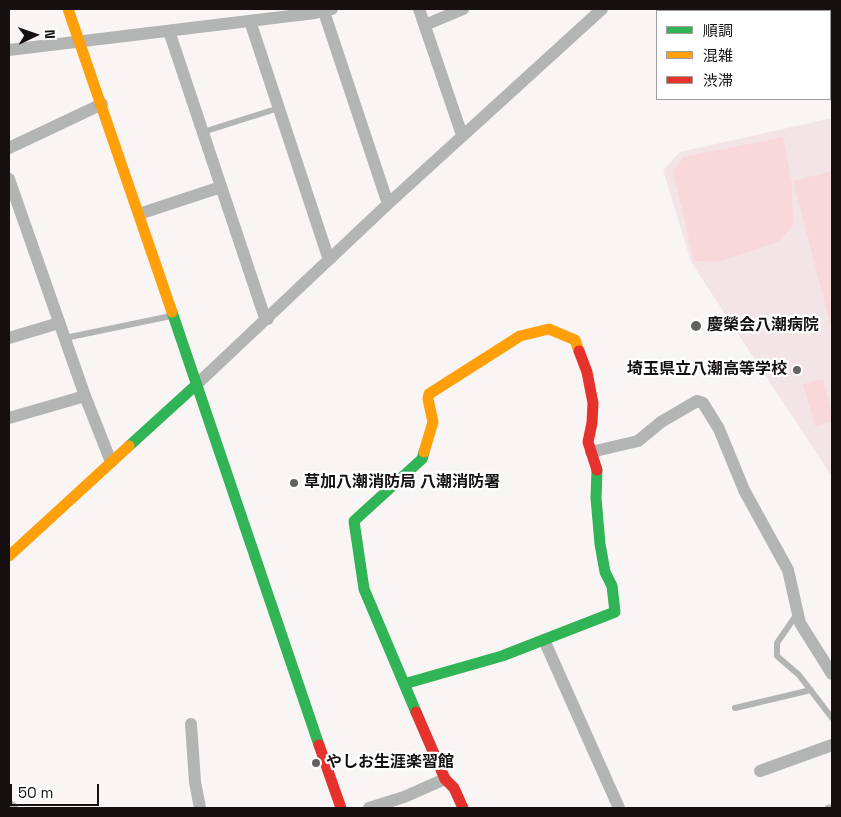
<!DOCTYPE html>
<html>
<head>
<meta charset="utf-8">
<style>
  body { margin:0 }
  #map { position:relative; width:841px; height:817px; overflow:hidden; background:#faf5f5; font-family:"Space Grotesk","Noto Sans JP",sans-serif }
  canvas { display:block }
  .frame { position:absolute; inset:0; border:10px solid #161011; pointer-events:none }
  .legend { position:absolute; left:656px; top:10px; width:175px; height:90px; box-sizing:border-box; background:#fff; border:1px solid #a29fa0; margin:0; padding:6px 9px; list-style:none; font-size:15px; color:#161011 }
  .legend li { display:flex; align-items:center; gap:10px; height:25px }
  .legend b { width:25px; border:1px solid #a29fa0 }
  .north { position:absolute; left:10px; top:10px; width:50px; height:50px; -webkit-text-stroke:4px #fff; paint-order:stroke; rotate:87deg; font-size:14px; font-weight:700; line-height:20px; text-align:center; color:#161011 }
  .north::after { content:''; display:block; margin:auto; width:18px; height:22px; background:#161011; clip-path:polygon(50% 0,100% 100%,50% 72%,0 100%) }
  .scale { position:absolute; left:10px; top:784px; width:89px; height:22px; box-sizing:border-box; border:2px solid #161011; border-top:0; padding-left:6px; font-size:15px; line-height:18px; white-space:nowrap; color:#161011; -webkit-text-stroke:4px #fff; paint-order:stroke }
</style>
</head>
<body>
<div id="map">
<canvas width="841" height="817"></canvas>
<div class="frame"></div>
<ul class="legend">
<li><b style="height:6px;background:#30b455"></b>順調</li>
<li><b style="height:6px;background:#ff9f0a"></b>混雑</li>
<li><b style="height:6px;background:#e5322d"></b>渋滞</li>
</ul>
<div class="north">N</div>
<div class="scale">50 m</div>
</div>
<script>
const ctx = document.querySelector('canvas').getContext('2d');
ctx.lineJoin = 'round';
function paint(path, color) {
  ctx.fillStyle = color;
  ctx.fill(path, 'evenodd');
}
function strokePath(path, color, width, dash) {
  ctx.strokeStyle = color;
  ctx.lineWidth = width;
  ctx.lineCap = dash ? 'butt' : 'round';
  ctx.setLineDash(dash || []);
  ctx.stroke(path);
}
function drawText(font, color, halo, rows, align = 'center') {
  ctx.font = font + ' "Space Grotesk","Noto Sans JP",sans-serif';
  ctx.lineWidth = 4.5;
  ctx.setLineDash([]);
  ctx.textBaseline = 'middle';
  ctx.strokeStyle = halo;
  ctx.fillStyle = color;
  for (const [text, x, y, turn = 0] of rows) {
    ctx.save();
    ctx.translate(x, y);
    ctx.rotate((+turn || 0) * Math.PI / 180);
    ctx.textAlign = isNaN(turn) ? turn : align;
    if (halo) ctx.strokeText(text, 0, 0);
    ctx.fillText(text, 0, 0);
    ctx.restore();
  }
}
paint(new Path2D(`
  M832,118v359l-141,-215 -28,-92 17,-18z`), '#f3e5e6');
paint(new Path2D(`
  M783,137l9,45 1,44 -15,16 -60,20 -24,-1 -21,-89 10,-15z
  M832,171v159l-39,-149z
  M823,379l9,35v8l-17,4 -12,-42z`), '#f9d8db');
strokePath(new Path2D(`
  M203,132l76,-24
  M65,338l106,-22
  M797,614l-20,29v13l22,19 33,43
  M735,708l76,-18
  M828,808l4,-1`), '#b3b4b4', 6);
strokePath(new Path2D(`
  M419,9l42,123 3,3
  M324,12l62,186 4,4
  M250,21l77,233 4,4
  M425,25l38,-16
  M169,31l95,284 4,4
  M9,50l306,-37 17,-4
  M9,148l93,-44
  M9,179l76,217 26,66
  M139,214l82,-27
  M9,338l50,-15
  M196,385l194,-183 212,-193
  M9,418l76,-22
  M591,452l47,-11 23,-19 36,-21 6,2 16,26 25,61 44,80 12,53 32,51
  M544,640l75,168
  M191,724l4,58 5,26
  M760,771l72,-26
  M9,806l3,2
  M369,808l35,-11 41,-18`), '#b3b4b4', 12);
strokePath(new Path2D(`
  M172,312l147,433
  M129,446l67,-61
  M404,684l98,-28 113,-44 -3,-26 -7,-14 -5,-28 -4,-46 1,-28
  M416,712l-52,-123 -10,-68 68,-62 2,-7`), '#30b455', 11);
strokePath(new Path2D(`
  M68,9l104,303
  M424,452l9,-30 -5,-23 1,-5 91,-58 29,-7 26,11 4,11
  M9,556l120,-110`), '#ff9f0a', 11);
strokePath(new Path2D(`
  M579,351l8,21 6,31 -1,20 -4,19 9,28
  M416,712l29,67 9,9 9,20
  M319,745l22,63`), '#e5322d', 11);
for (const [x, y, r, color] of [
  [696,326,6,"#666061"],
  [797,370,5,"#666061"],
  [294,483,5,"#666061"],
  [316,763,5,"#666061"]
]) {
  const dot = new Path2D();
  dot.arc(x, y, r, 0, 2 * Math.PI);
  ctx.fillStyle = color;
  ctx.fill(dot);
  strokePath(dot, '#fff', 2);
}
drawText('bold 16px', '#161011', '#fff', [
  ["慶榮会八潮病院",707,326],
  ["埼玉県立八潮高等学校",787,370,"right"],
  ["草加八潮消防局 八潮消防署",304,483],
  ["やしお生涯楽習館",326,763]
], 'left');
</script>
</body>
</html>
